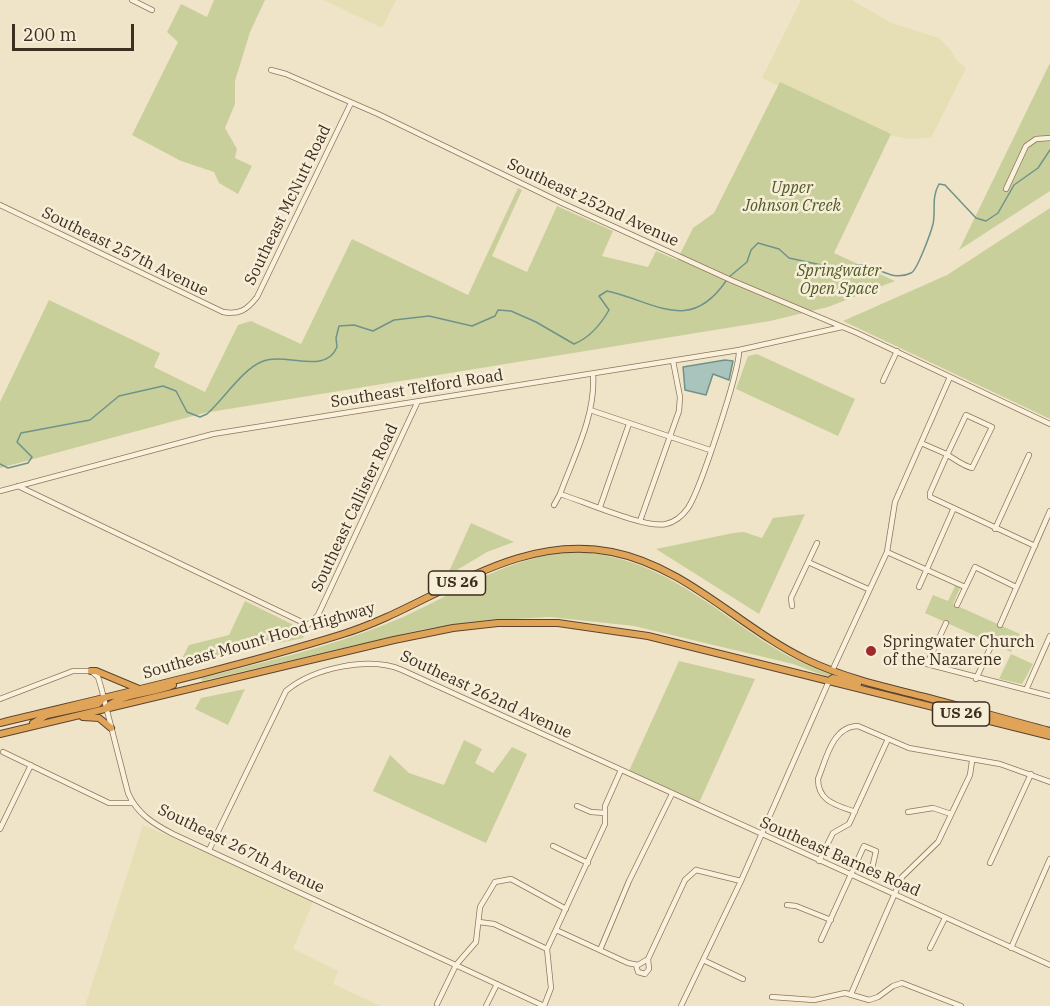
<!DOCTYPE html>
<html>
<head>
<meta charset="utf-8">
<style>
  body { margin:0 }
  #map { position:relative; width:1050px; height:1006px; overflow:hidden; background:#f0e4c8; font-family:"IBM Plex Serif",serif }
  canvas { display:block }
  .scale { position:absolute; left:12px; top:24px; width:122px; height:27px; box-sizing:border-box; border:3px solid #3d2e20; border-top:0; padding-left:8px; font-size:18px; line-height:21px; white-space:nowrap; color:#3d2e20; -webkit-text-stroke:4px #f7eed8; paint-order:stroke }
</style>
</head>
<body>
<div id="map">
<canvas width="1050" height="1006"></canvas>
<div class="scale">200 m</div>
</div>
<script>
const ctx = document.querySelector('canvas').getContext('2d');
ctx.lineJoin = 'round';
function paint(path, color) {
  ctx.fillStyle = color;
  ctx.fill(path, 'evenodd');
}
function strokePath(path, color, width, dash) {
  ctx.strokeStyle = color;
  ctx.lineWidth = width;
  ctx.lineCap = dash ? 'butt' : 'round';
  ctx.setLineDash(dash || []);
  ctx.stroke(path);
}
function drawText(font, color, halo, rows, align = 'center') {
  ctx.font = font + ' "IBM Plex Serif",serif';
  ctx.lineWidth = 5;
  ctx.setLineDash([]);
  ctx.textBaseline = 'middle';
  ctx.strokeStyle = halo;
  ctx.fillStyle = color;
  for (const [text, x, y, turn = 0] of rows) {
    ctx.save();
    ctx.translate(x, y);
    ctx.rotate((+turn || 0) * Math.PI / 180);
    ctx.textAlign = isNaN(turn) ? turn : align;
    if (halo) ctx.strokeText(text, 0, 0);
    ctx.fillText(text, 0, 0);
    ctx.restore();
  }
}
paint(new Path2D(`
  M324,0h72l-14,28z
  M801,0h51l39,23 48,15 11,11 7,12 9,7 -35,70 -22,1 -33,-6 -114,-55z
  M143,825l171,75 -21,49 45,22 -5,13 48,22h-296z`), '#e6deb5');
paint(new Path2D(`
  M214,0h51l-15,32 -15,49v23l-10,24 12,21 -2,9 17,8 -14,28 -19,-11 -5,-11 -33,-11 -49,-26 46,-93 -11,-10 14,-28 26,13z
  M1050,63v128l-91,59z
  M780,82l111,52 -57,119 61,28 -67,26 -58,14 -566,92 -204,55v-66l49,-102 111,53 -6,14 51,25 33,-67 13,-4 50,23 51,-105 116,56 50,-107 4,2 -30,66 35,16 30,-66 56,25 -11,25 46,11 8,-16 21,9 16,-32 21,-15z
  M1050,208v211l-207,-98 104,-46z
  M757,354l98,45 -17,37 -102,-47 12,-33z
  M805,514l-46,100 -103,-65 77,-16 11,-1 18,6 11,-20z
  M471,523l43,19 -27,10 -40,24z
  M577,552c81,4 131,54 196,95 18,12 39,19 59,28l-4,2 -35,-13 -159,-38 -84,-9 -71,4 -54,8 -223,52 -1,-3c67,-17 138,-33 202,-61 60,-27 105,-62 174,-65z
  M956,584l4,4 -7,16 67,30 -9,18 -86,-39 8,-18 15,6z
  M245,601l61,30 -3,7 -124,26 10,-19 40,-10z
  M1011,654l22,10 -11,20 -23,-5z
  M679,661l76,18 -56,124 -70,-32z
  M245,689l-17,36 -33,-16 6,-11z
  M464,740l18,9 -7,14 18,10 19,-26 15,7 -41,89 -113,-52 17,-36 19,18 35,12z`), '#c9cf9b');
const water = new Path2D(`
  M725,360l8,1 -4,19 -16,-6 -7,21 -21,-5 -2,-23z`);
paint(water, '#a9c4bc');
strokePath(water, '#6f938a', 1.5);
strokePath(new Path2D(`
  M729,277l18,-15 4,-12 7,-7 21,6 10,9 37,8 17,7c24,-24 41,13 68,0 6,-2 20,-41 22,-49 3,-14 -2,-26 6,-40l6,1 31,33 10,3 12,-8 16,-28 24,-17 12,-18
  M0,464l8,4 20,-5 4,-6 -15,-15 4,-9 69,-13 29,-24 44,-10 13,5 11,21 13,5 7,-3c16,-14 35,-44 54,-52 23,-11 64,14 76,-15l-1,-9 3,-12 15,-1 19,6 21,-11 35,-4 43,10 23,-10 3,-6 13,1 25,11 38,22c15,-6 27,-20 35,-34l-10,-14 8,-5c47,10 82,44 119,-10`), '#6f938a', 1.5);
const minor = new Path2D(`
  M132,0l20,10
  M271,70l15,4 92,40 184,89 171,78 124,52 193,91
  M1006,189l20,-43 10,-7 14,-1
  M0,205l223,107c16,3 24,-2 34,-15l94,-194
  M883,381l14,-30
  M590,410l120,40
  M921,443l23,10c10,5 17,12 28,15l20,-41 -26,-12 -17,36 -4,8 -15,34v4l105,49
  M18,486l290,139 10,-10 100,-214
  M0,491l213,-57 526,-84 103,-23
  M560,494c23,7 86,35 106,30 9,-2 17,-9 22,-16 12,-18 52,-138 51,-158
  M554,505l6,-11c14,-38 36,-79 33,-120
  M600,507l29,-83
  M640,521l39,-110 1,-14 -7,-36
  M995,529l34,-74
  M887,552l78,35
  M808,562l60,27
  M919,587l34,-77
  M957,605l18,-38 41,20
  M792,606l-1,-8 26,-55
  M946,623l-19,41 123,32
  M1000,625l50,-114
  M832,671l55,-119 8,-50 55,-125
  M976,679l16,-35
  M1026,690l24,-54
  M0,699l73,-28h18l7,6 3,10 27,106c9,21 26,31 45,41l371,172 7,-18 -4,-39 58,-125v-18l16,-36
  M3,752l106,51h23
  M577,806l14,6 14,1
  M855,812c-18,-7 -37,-10 -37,-33 8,-19 14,-53 40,-53l51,22 91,16 50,18
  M908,812l25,-4 18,6
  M0,829l31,-64
  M553,846l35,17
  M209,850l77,-159c27,-23 83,-35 116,-21l648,295
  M819,861l14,-28 16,-9 39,-85
  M990,863l41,-89
  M696,870l45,11
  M787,905l9,1 35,14
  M479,922l15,2 53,25
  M556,930l72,33 10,2 10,-6 37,-79 11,-10
  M821,940l43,-94 12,5 -5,22 -15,-7
  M930,948l15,-30
  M1011,948l39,-89
  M600,950l29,-69 43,-87
  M703,960l40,19
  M636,965l2,7 7,2 4,-5 -1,-10
  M851,994l51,-117 36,-35 32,-67 2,-14
  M772,997l42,3 31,-7 24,7 9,-3 15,-11 9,-3 59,23
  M437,1004l19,-39 20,-23 4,-35 15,-25 16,-3 55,30
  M486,1006l11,-22
  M681,1006l60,-125 88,-200`);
const highway = new Path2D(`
  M91,671h5l43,18
  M829,681l4,-3 25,6
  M107,707c15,-14 46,-13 66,-22
  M83,717l16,1 12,10
  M0,723c115,-28 230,-54 343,-89 90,-28 169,-102 269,-82 75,15 128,76 195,108 38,18 78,27 118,37 42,11 83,23 125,34
  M33,723l14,-8 51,-11 6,-6
  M0,734l394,-94 59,-12 45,-5h60l90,13 402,100`);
strokePath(minor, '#8d765c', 6);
strokePath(highway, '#5b4430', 8);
strokePath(minor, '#faf1dc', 4.5);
strokePath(highway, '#e0a458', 6);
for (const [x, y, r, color] of [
  [871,651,6,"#9e2a2b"]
]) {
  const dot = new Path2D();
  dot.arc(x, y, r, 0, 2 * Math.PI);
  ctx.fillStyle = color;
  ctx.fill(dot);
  strokePath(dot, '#f7eed8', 2);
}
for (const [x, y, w] of [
  [457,583,57],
  [961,714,57]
]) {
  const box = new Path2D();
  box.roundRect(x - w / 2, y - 12, w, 24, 4.5);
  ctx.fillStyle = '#f7eed8';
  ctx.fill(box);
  strokePath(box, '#3d2e20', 1.5);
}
drawText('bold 15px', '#3d2e20', null, [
  ["US 26",457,583],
  ["US 26",961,714]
]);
drawText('italic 16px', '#4d5a26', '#f7eed8', [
  ["Upper",792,188],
  ["Johnson Creek",792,206],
  ["Springwater",839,271],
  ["Open Space",839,289]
]);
drawText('16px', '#3d2e20', '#f7eed8', [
  ["Southeast 252nd Avenue",593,203,25],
  ["Southeast McNutt Road",288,205,-64],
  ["Southeast 257th Avenue",125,252,26],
  ["Southeast Telford Road",417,389,-9],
  ["Southeast Callister Road",355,508,-65],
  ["Southeast Mount Hood Highway",259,641,-16],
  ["Southeast 262nd Avenue",486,695,25],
  ["Southeast 267th Avenue",241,849,26],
  ["Southeast Barnes Road",840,857,24]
]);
drawText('16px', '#3d2e20', '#f7eed8', [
  ["Springwater Church",883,642],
  ["of the Nazarene",883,660]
], 'left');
</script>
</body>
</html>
